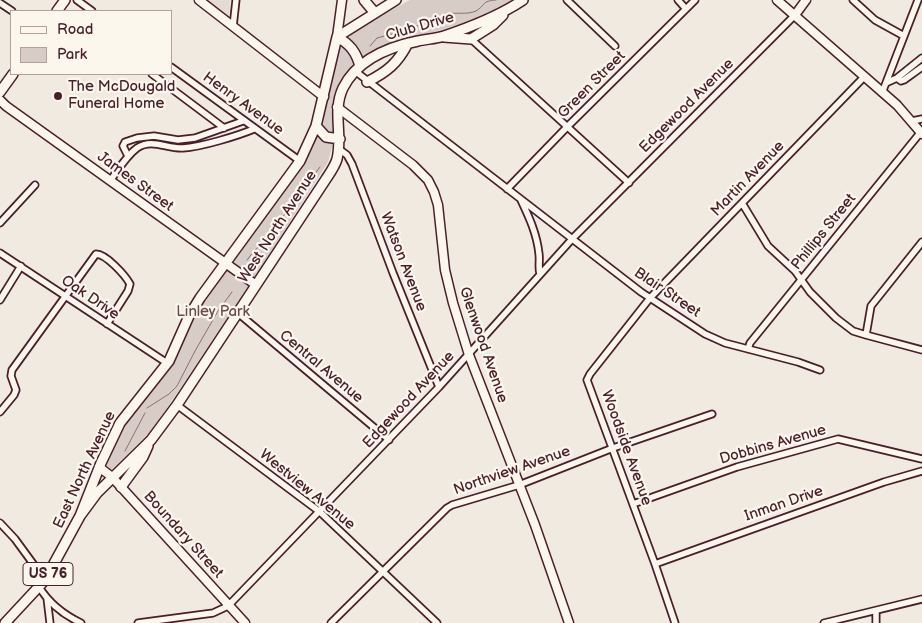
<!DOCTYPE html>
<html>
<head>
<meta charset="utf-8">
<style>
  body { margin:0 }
  #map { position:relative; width:922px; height:623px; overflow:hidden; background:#f0eae0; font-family:"Balsamiq Sans",sans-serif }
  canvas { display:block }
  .legend { position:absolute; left:10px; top:10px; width:162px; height:65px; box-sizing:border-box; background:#fbf7ec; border:1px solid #b4a19f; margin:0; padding:6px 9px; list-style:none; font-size:15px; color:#4a1f2b }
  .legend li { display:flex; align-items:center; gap:10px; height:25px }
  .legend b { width:25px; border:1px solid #b4a19f }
</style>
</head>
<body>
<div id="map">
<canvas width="922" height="623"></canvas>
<ul class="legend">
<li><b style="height:6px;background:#fbf7ec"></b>Road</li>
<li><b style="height:14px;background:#d8ccc6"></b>Park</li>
</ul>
</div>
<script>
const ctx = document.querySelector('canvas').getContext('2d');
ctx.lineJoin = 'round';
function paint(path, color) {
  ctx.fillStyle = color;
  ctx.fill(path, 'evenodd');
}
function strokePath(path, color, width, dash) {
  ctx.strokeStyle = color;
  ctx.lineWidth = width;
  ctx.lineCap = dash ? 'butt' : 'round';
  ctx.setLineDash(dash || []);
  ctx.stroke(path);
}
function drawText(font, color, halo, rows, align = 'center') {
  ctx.font = font + ' "Balsamiq Sans",sans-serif';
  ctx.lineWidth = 4.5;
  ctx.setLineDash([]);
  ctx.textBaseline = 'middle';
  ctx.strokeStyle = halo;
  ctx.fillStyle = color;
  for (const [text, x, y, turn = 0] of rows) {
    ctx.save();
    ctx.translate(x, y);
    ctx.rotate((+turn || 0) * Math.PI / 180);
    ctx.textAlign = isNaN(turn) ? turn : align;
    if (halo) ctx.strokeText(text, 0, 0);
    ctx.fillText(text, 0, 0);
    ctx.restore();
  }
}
paint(new Path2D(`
  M206,0h24l-1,18z`), '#e4dbd2');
paint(new Path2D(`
  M410,0h104l-26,16 -102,30 -26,14 -12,-21 7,-9z
  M342,46l3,1 9,12 1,6 -16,25 -3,45h-6l-10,-10c3,-8 6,-17 8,-26 3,-13 5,-45 14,-53z
  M315,134l18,9 -5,19 -72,113 -87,130 -20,28 -38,37 -5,-5 12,-29 12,-22 38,-44 24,-54 41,-58 65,-87z`), '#d8ccc6');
strokePath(new Path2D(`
  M370,46l7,-8 15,-4 5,-5 8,-3h13c9,-11 11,-1 21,-5 3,-2 6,-5 9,-7 9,-2 19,1 28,-3 10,-6 5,-10 20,-11
  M247,260c7,-10 16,-17 23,-26l50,-67
  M147,408l22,-14 8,-8 18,-35 23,-40 14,-19
  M125,451l20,-38`), '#8c6f72', 1);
const street = new Path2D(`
  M77,0l15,11
  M567,0l48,46
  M678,0l8,9
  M853,0l22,20 29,16
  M0,3l12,8
  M233,27l3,-27
  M471,39l158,144
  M171,67l129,94
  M355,71l286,221 64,42 20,9 73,19 22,8
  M152,74l72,54
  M897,78l4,3 3,-1 18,-13
  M886,83l11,-5 25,-20
  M882,93l36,-93
  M912,121l10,-2
  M339,149l8,6 5,9 41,109 46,114
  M128,156l-5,-10 2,-4 12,-4 17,-2 24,4 17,-2 48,-17
  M110,181c8,-11 16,-25 27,-33 15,-10 30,1 46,0 18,-1 54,-12 71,-19
  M507,189l61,-63 127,-126
  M521,200c8,17 16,34 18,54 1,7 -1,13 1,20
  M742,203l26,43 27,25 15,21 26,26 17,13 13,4 56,15
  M0,223l35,-38
  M0,253l167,110
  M0,300l21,-34
  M238,313l151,127
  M866,335l5,-29 51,-64
  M748,349l2,-6 170,-210
  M177,405l143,107 117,111
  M0,412l14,-17 2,-5 -5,-14 1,-6 84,-116c10,0 29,21 34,30l-2,7 -21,33
  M633,504l104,-37 101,-28 84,20
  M0,523l15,16 30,41
  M655,564l229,-82 38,-11
  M39,587c10,16 25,28 42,36
  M47,598l3,25
  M138,623l75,-10 15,-7 211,-219 134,-149 222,-223
  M331,623l116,-115 5,-3 67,-20 94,-37 99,-34
  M675,623l-20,-59 -68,-184 3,-6 60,-76 214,-221
  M824,623l98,-24
  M876,623v-12`);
const secondary = new Path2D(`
  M199,0l125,97
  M777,0l120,105 25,29
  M795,15l11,-15
  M337,37l5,-37
  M0,100l6,6 250,179
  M337,107l76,58 15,15 6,12 4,13 7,65 8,33 16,52 66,170 34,98
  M99,467l13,10 133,146`);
const primary = new Path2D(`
  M364,0l11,13
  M57,11l8,-11
  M337,37l59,-37
  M337,37c13,7 19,15 23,29
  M444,37l27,2 22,-14 10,-10
  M367,82c20,-10 31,-19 41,-39
  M0,92l13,-18
  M316,126l10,11 14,2
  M121,487l22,-30 5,-11
  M80,516l17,-23 54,-53 26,-35 149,-226c4,-6 9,-13 11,-20 6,-24 -5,-48 6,-71 14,-28 45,-41 75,-47 8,-2 17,-2 26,-5 27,-9 55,-20 79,-36
  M5,623l40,-43 35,-64 21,-53 19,-40 49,-62 20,-45 11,-18 100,-137 16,-35 21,-89`);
strokePath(street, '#4a1f2b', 9);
strokePath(secondary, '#4a1f2b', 11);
strokePath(primary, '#4a1f2b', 12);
strokePath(street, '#fbf7ec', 5.5);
strokePath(secondary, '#fbf7ec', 8);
strokePath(primary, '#fbf7ec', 9);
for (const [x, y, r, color] of [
  [58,96,5,"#4a1f2b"]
]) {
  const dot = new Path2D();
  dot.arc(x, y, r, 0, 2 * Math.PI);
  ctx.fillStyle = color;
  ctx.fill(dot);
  strokePath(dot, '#fbf7ec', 2);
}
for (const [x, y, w] of [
  [48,574,50]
]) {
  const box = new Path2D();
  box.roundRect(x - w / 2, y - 11.5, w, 23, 4);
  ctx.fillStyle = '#fbf7ec';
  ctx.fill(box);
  strokePath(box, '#4a1f2b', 1);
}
drawText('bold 14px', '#4a1f2b', null, [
  ["US 76",48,574]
]);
drawText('15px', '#4a1f2b', '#fbf7ec', [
  ["Club Drive",420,27,-16],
  ["Green Street",592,85,-45],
  ["Henry Avenue",243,104,36],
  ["Edgewood Avenue",687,106,-45],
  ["Martin Avenue",748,179,-46],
  ["James Street",135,182,36],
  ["West North Avenue",278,227,-57],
  ["Phillips Street",824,232,-51],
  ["Watson Avenue",403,262,69],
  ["Blair Street",667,293,34],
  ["Oak Drive",90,298,34],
  ["Glenwood Avenue",483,345,71],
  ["Central Avenue",321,367,40],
  ["Edgewood Avenue",409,400,-47],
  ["Dobbins Avenue",773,445,-16],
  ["Woodside Avenue",626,448,70],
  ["East North Avenue",85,470,-65],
  ["Northview Avenue",512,471,-19],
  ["Westview Avenue",307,490,39],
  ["Inman Drive",784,504,-19],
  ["Boundary Street",183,535,48]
]);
drawText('15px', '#4a1f2b', '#fbf7ec', [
  ["The McDougald",68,87],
  ["Funeral Home",68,104]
], 'left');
drawText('15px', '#6e4a52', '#fbf7ec', [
  ["Linley Park",213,312]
]);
</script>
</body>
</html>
